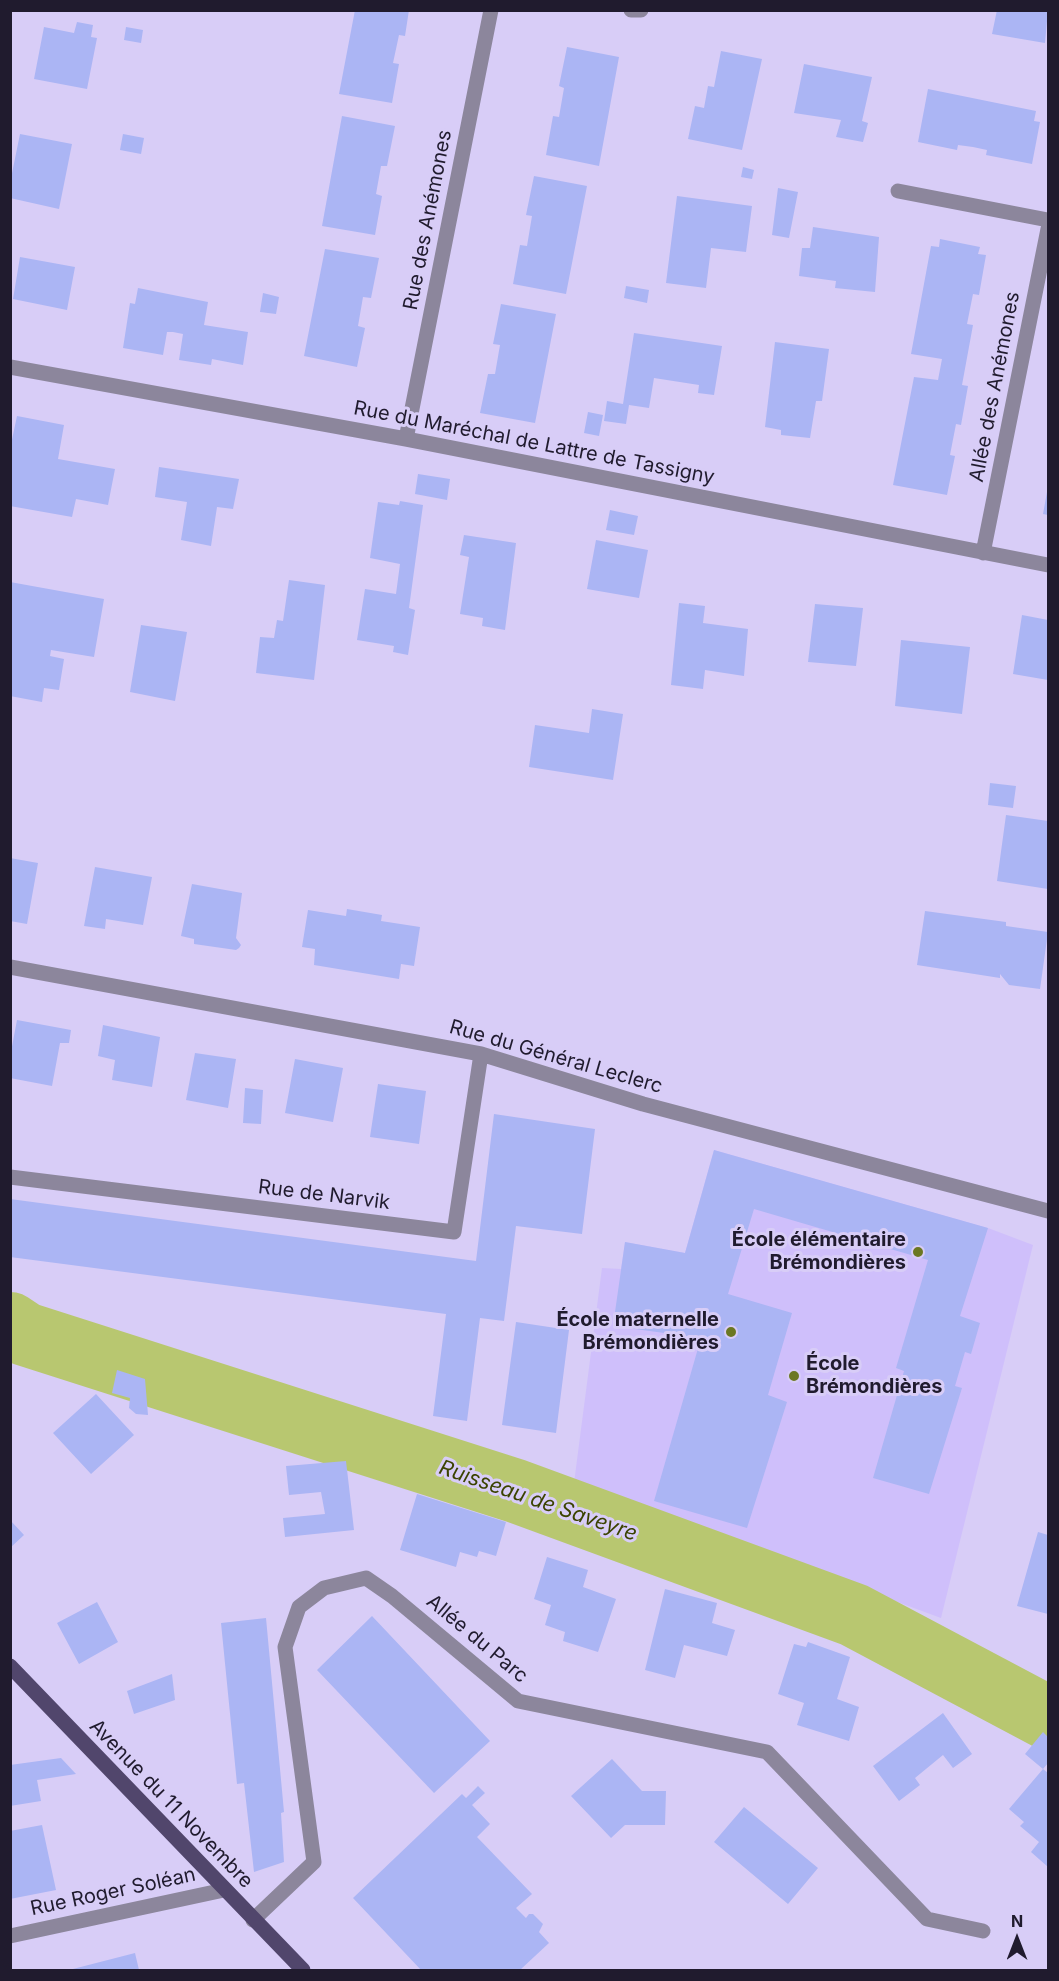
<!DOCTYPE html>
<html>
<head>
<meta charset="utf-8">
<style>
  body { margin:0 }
  #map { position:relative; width:1059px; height:1981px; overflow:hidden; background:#d8cdf7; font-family:Inter,sans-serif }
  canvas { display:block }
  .frame { position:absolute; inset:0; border:12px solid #201b2e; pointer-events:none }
  .north { position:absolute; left:987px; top:1909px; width:60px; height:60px; -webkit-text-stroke:4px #d8cdf7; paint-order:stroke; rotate:0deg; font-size:16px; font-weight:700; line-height:24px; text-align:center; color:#201b2e }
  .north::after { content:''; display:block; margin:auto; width:21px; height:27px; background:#201b2e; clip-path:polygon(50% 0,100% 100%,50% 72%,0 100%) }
</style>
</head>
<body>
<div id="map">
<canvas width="1059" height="1981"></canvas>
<div class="frame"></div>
<div class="north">N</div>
</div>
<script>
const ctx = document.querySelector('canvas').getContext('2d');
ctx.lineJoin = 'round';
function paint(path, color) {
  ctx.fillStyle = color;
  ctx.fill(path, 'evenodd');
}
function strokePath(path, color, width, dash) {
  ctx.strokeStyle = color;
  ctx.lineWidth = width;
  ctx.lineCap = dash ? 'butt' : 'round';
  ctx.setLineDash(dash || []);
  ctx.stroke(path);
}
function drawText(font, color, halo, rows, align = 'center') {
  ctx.font = font + ' Inter,sans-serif';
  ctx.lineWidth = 6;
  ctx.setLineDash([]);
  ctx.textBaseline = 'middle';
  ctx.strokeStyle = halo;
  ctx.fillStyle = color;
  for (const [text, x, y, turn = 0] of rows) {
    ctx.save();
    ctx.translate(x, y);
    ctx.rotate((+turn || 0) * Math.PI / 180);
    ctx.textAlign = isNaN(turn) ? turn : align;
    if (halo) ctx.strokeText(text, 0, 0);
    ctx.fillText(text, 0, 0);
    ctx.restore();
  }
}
paint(new Path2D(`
  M714,1150l274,78 45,17 -92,373 -367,-135 28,-215 19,1 4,-27 60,11z`), '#cfbffb');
strokePath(new Path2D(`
  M10,1324l15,10 491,157 338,124 194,103`), '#b8c770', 64);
paint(new Path2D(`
  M355,10h54l-4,26 -6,-1 -6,28 6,1 -7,39 -53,-9z
  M997,10h51l-3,33 -53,-9z
  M77,22l16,3 -2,12 6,1 -10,51 -53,-10 10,-52 30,6z
  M126,27l17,3 -2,13 -17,-3z
  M567,47l52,10 -20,109 -53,-11 7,-39 6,1 5,-29 -5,-2z
  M721,51l41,8 -20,91 -54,-11 7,-33 9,2 4,-22 6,1z
  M804,64l68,13 -10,44 6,2 -5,19 -27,-5 5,-17 -47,-7z
  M928,89l108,22 -2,10 6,1 -8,42 -46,-9 1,-5 -14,-3 -15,-2 -1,5 -39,-8z
  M342,116l53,10 -8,40h-6l-5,28 6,2 -7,39 -53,-9z
  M20,134l52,10 -13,65 -49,-11v-15z
  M123,134l21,4 -3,16 -21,-4z
  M743,167l11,3 -2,9 -11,-2z
  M534,176l53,10 -21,108 -53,-10 7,-39 7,1 5,-30 -6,-1z
  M778,188l20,4 -9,46 -17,-3z
  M677,196l75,10 -6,46 -35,-4 -5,40 -40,-5z
  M813,227l66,10 -4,55 -40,-4 1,-7 -37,-5 3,-28h8z
  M940,239l40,8 -2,7 8,1 -7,40 -6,-1 -6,30 6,1 -11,60 6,1 -7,39 -5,-1 -6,31 5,1 -8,39 -54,-10 21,-108 24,3 4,-21 -31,-5 20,-108 8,1z
  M325,249l54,9 -8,40 -8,-1 -5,29 7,2 -8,39 -53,-11z
  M20,257l55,10 -8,43 -54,-11z
  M626,286l23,4 -2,13 -23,-5z
  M138,288l70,14 -4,23 44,7 -5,33 -31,-6 -1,6 -32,-5 4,-26 -10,-2h-6l-4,23 -40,-7 7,-45 5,1z
  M263,293l16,4 -3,17 -16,-2z
  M501,304l55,10 -21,109 -55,-10 8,-39h7l5,-29 -7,-1z
  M634,333l88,13 -8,49 -16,-2 1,-8 -45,-7 -5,30 -20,-3 -3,19 -22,-3 3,-20 16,3z
  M775,342l54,7 -7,52h-6l-6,37 -29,-3v-5l-16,-3z
  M588,412l15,3 -4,21 -15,-3z
  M17,416l47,9 -6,34 57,10 -7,36 -32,-6 -4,18 -62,-11v-57z
  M159,467l80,12 -6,30 -16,-2 -6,39 -30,-6 6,-38 -32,-5z
  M418,474l32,5 -3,21 -32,-6z
  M1047,492h1v23l-5,-1z
  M400,501l23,4 -14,103 6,2 -7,45 -15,-3 1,-6 -37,-6 8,-51 31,5 4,-30 -30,-6 8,-56 21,3z
  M610,510l28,6 -4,19 -28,-5z
  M464,535l52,8 -11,87 -23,-4 1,-8 -23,-4 9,-57 -9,-2z
  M596,540l52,10 -9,48 -52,-9z
  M289,580l36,5 -11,95 -58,-7 4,-36 14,1 3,-18 6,1z
  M10,582l94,17 -10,58 -43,-7 -1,6 14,3 -5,31 -15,-2 -2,14 -32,-6z
  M679,603l26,3 -2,17 45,6 -4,47 -39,-6 -2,19 -32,-4z
  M815,604l48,4 -7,58 -48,-4z
  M1022,615l26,5v60l-35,-6z
  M141,625l46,7 -12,69 -45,-9z
  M901,640l69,7 -8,67 -67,-8z
  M592,709l31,5 -10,66 -84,-13 6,-42 54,8z
  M990,783l26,3 -3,22 -25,-3z
  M1006,815l42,6v68l-51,-8z
  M10,858l28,5 -11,61 -17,-3z
  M95,867l57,10 -9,48 -37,-6 -1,10 -21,-3z
  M192,884l50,9 -6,45 5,7 -2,3 -3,2 -42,-6v-5l-13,-3z
  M347,909l35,6 -1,6 39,6 -6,39 -13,-2 -2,15 -85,-14 1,-16 -13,-2 6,-37 38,6z
  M925,911l81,11v4l42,6 -8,57 -31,-4 -9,-11v4l-83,-13z
  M17,1020l54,10 -2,13h-9l-8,43 -42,-8v-21z
  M103,1025l57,12 -8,50 -40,-7 3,-20 -17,-4z
  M195,1053l41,6 -8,49 -42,-8z
  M295,1059l48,9 -10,54 -48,-9z
  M378,1084l48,7 -7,53 -49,-7z
  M245,1088l18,2 -2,34 -18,-1z
  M494,1114l101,15 -13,105 -66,-8 -12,95 -24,-3 -13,103 -34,-5 13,-102 -436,-57v-58l466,62z
  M714,1150l274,78 -28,88 20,7 -9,31 -6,-2 -10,34 7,2 -33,106 -56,-16 31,-107 -8,-3 32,-108 -174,-51 -26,85 64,19 -24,82 19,7 -40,126 -93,-27 47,-163 -88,-12 12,-84 60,11z
  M516,1322l53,8 -13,103 -54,-8z
  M117,1370l28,9 3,36 -12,-1 -7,-6 1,-10 -18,-5z
  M96,1394l38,41 -43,39 -38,-41z
  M346,1461l8,69 -69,7 -2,-19 42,-4 -4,-22 -32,3 -3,-29z
  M417,1494l89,28 -10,34 -17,-5 -2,6 -17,-5 -4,15 -56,-17z
  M10,1520l14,15 -14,13z
  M1038,1532l10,3v79l-31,-8z
  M547,1557l41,13 -5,17 33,12 -18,53 -35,-11 2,-9 -20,-7 6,-20 -17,-6z
  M665,1589l52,14 -5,20 23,7 -8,26 -43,-11 -9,33 -30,-8z
  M97,1602l21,40 -39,22 -22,-41z
  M372,1616l118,125 -56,52 -117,-123z
  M266,1618l18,194 -3,1 3,49 -30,10 -10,-89 -7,1 -16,-161z
  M808,1642l42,15 -13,42 22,8 -10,34 -52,-16 7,-22 -26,-9 16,-50 12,3z
  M172,1674l3,26 -41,14 -7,-23z
  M943,1713l29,41 -19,14 -10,-13 -28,23 5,7 -21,16 -26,-35z
  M1043,1732l5,5v26l-5,6 5,4v94l-17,-15 8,-10 -19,-16 4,-4 -15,-13 34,-40 -18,-15z
  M61,1758l15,16 -39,6 4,21 -31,5v-41z
  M612,1759l30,32h24l-1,34h-40l-14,13 -40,-42z
  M478,1786l7,7 -13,12 18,19 -13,13 55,57 -16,14 10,10 3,-4h4l10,10 -4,8 10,11 -29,27h-99l-68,-72 109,-104 4,4z
  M744,1807l74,61 -30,36 -74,-62z
  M42,1825l14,65 -46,9v-68z
  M135,1953l4,17h-70z`), '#abb5f4');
strokePath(new Path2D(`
  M631,10h10
  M898,191l150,29
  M10,367l396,72 642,126
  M406,439l85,-429
  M983,553l65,-324
  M10,967l471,87 162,50 405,107
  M10,1177l444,55 27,-178
  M253,1920l61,-58 -29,-215 14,-40 25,-19 42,-10 26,18 126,105 249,51 160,167 56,12
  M10,1936l214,-46`), '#8c869c', 15);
strokePath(new Path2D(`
  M10,1666l293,304`), '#51466c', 15);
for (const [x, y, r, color] of [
  [918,1252,6,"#6b7722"],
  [731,1332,6,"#6b7722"],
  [794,1376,6,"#6b7722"]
]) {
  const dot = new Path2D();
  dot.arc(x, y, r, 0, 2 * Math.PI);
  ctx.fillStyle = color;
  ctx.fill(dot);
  strokePath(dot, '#d8cdf7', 2);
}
drawText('20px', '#201b2e', '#d8cdf7', [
  ["Rue des Anémones",428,220,-79],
  ["Allée des Anémones",995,387,-79],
  ["Rue du Maréchal de Lattre de Tassigny",534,443,11],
  ["Rue du Général Leclerc",556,1057,16],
  ["Rue de Narvik",324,1195,7],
  ["Allée du Parc",477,1639,40],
  ["Avenue du 11 Novembre",171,1804,46],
  ["Rue Roger Soléan",113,1892,-12]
]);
drawText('bold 20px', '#201b2e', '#d8cdf7', [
  ["École élémentaire",906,1240],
  ["Brémondières",906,1263],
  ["École maternelle",719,1320],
  ["Brémondières",719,1343],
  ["École",806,1364,"left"],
  ["Brémondières",806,1387,"left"]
], 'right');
drawText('italic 21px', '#3b4300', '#d8cdf7', [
  ["Ruisseau de Saveyre",538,1501,19]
]);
</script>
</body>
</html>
